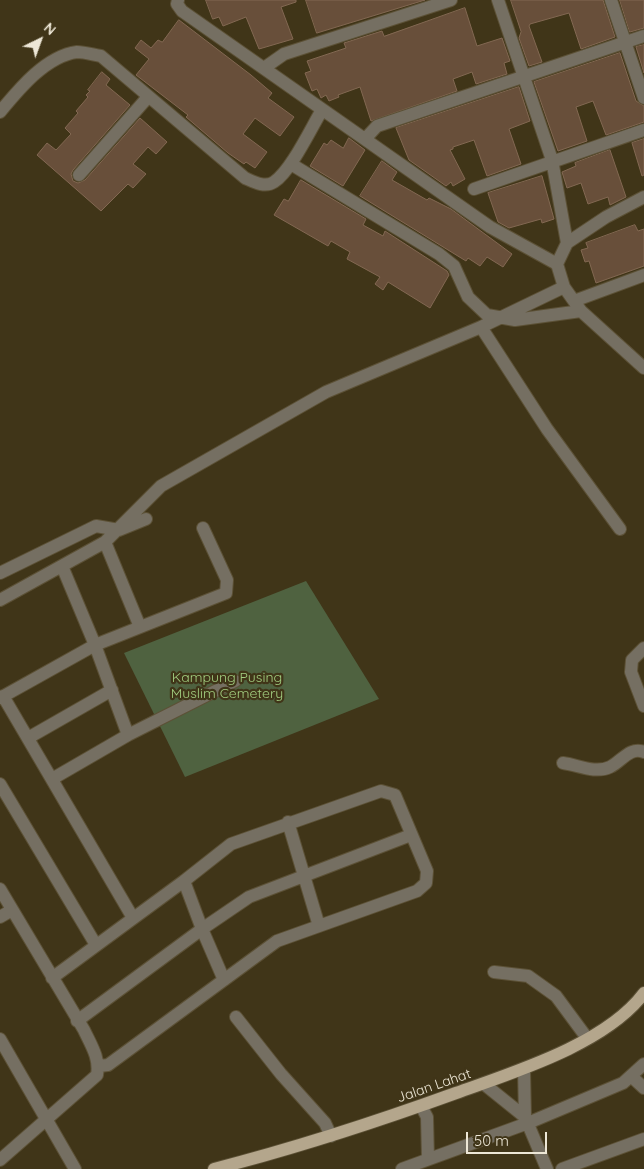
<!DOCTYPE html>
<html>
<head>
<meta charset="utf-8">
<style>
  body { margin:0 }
  #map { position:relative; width:644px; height:1169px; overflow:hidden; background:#403518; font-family:Quicksand,sans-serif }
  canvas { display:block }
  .north { position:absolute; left:15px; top:15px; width:50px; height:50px; -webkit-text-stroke:4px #403518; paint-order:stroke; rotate:42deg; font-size:14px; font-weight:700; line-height:20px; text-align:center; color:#ede7d6 }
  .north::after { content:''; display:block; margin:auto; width:18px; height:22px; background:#ede7d6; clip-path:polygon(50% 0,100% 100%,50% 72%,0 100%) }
  .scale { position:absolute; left:466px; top:1132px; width:81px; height:22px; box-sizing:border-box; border:2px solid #ede7d6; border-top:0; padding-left:6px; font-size:15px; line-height:18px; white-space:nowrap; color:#ede7d6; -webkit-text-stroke:4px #403518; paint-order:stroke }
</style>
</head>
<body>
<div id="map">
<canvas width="644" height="1169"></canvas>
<div class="north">N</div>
<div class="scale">50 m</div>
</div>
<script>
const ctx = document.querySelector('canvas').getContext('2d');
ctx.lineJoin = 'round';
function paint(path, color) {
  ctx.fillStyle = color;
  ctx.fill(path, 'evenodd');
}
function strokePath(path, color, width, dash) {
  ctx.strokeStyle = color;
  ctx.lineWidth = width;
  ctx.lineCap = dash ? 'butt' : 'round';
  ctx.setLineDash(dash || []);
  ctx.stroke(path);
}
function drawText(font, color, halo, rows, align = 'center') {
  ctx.font = font + ' Quicksand,sans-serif';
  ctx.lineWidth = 4.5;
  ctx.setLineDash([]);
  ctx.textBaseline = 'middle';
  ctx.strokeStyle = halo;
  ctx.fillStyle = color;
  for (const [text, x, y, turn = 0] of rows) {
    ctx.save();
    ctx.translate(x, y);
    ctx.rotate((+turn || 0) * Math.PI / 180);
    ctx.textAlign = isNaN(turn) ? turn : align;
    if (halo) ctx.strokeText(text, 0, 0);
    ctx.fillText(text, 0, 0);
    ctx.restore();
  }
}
paint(new Path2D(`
  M306,581l73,118 -194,78 -61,-124z`), '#4f6240');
const building = new Path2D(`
  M206,0h90v2l-15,5 12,32 -34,10 -13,-32 -23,9 -4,-9 -6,2z
  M306,0h119l-108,33z
  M511,0h92l12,37 -34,12 -12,-36 -39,11 -1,2 13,36 -13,4 -10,-28 2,-6z
  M620,0h24v28l-14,4z
  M465,8l12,38 25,-8 8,23 -6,2 3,11 -31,10 -4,-12 -19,7 4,12 -86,30 -11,-34 -22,8 1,2 -10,4 -3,-6 -5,3 -4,-9 -5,2 -7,-18 6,-2 -4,-10 39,-13 -2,-5 38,-12 2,5z
  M179,20l72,55 21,18 -4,5 26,19 -14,19 -25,-18 -12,16 24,18 -12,16 -9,-6 -2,2 -16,-11 -42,-36 2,-2 -52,-40 13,-16 -14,-11 6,-8 10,8 7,-8 4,2z
  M644,45v28l-8,-26z
  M620,53l16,48 8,5v16l-38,13 -13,-34 -17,6 11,34 -29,10 -24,-69z
  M102,72l8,7 -4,6 24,20 -57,65 -2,4 2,7 5,2 7,-3 55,-62 27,24 -11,12 -8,-7 -15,17 13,10 -13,14 -5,-4 -27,27 -64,-56 10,-12 9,7 15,-16 -6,-6 13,-15 -2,-2 12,-14 -2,-2 4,-4 -2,-1z
  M519,87l11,34 -21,8 12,35 -34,12 -13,-36 -21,7v2l-3,1 15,29 -12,7 -2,-4 -5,4 -37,-26 -13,-32z
  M349,138l16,12 -22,36 -33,-20 14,-23 3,2 4,-5 12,8z
  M644,139v36l-2,1 -10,-33z
  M610,150l16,47 -16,8 -2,-8 -20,7 -7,-21 -14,5 -5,-16 14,-6 -1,-3z
  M382,161l15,11 -5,8 35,20 2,-2 22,11 61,45 -9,13 -16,-10 -7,9 -12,-8 -2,3 -106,-65z
  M542,176l12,43 -12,4 -1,-4 -32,9 -11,-6 -10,-29z
  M301,180l65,39 -3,6 20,11 2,-5 62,40 2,4 -19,33 -42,-26 -5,8 -8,-6 5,-7 -33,-18 3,-7 -19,-11 -3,5 -54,-31 10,-16 4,2z
  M635,225l3,6 6,-2v37l-48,17 -7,-22 -4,1 -4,-12 7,-2 -2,-5z`);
paint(building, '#684f3a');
strokePath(building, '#826852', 1);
const minor = new Path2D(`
  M178,0l-1,4 5,7 308,216 67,37 7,23 17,24 63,57
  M498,0l54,160 15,83
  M611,0l33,98
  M264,68l20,-14 167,-54
  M0,112c19,-23 46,-56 77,-60 8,0 17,3 24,4l144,122c9,4 20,10 29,4 17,-11 37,-54 48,-72
  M365,139l12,-13 267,-90
  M291,164l148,90 15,12 14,31 19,18 28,5 66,-9
  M79,175l69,-78
  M474,189l170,-59
  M557,264l10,-21 39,-26 38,-20
  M574,301l70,-26
  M481,327l66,102 73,100
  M105,542l56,-56 165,-94 155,-65 83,-40
  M62,566l33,79 33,90
  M0,573l96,-47 23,4 27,-11
  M0,600l105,-58 35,85
  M644,648l-12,12 -1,12 13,34
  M3,696l130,222
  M0,698l95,-53 131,-52 1,-13 -24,-52
  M28,738l84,-48
  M563,763c15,2 32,11 47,4 11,-5 20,-21 34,-15
  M52,779l76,-44 107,-54
  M0,784l96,161
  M288,822l31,104
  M0,889l84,141c7,15 16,28 13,45l-97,85
  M0,917l12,-7
  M494,972l34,4 28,20 31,42
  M52,978l132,-97 18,48 -125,92
  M224,980l-22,-51 47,-32 162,-62
  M236,1017l45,57 44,49 6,13
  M0,1039l75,130
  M99,1066l9,-1 169,-124 140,-50 9,-8 1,-12 -32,-76 -14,-4 -150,53 -47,37
  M524,1069l1,48 22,52
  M631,1076l13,12
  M484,1084l41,33
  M421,1106l6,11 1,42
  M402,1169l126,-46 95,-40 21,-19
  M562,1169l82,-30`);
const major = new Path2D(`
  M214,1169c82,-21 162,-47 242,-76 58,-21 150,-49 188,-100`);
strokePath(minor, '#5c5136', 14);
strokePath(major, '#5c5136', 14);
strokePath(minor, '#756f62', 12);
strokePath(major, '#b4a68c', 12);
drawText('14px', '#a2ce80', '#403518', [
  ["Kampung Pusing",227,678],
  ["Muslim Cemetery",227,694]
]);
drawText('14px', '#ede7d6', '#403518', [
  ["Jalan Lahat",434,1086,-19]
]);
</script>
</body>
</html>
